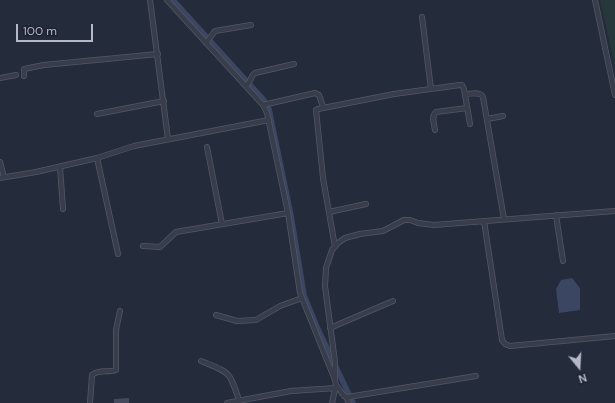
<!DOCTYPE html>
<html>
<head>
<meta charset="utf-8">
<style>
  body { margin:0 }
  #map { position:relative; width:615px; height:403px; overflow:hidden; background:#242b3b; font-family:"DM Sans",sans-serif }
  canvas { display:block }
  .north { position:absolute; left:559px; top:347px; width:40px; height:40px; -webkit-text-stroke:3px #1d2230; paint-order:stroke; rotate:162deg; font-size:11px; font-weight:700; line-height:16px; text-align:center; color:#b4b8c7 }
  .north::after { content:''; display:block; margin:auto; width:14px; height:18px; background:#b4b8c7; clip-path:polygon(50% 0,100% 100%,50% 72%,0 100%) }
  .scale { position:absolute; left:16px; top:24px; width:77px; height:18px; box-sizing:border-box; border:2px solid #b4b8c7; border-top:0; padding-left:5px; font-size:12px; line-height:14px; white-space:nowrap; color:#b4b8c7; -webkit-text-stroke:3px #1d2230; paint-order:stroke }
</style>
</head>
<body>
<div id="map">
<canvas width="615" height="403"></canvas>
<div class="north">N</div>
<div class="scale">100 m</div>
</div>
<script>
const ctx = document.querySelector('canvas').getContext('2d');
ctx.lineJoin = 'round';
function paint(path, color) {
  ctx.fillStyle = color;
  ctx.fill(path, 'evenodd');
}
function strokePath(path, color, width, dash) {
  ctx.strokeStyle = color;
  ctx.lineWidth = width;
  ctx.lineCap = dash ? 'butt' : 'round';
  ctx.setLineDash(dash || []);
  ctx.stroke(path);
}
paint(new Path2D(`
  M600,0h15v66z`), '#27383d');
paint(new Path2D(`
  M572,278l8,10v22l-21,3 -3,-24 5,-9z`), '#3b4663');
strokePath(new Path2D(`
  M173,0l91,100 5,9 22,106 13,80 13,32 36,76`), '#3b4663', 5.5);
paint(new Path2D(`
  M129,398v5h-15v-4z`), '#444a5c');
const minor = new Path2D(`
  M150,0l18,139
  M167,0l96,105 4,8 21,100 12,80 35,87 1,5 -4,18
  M595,0l20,95
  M422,17l9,72
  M206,43l9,-12 36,-6
  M24,76v-7l20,-4 114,-11
  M0,78l16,-3
  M246,86c6,-5 4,-10 9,-13l39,-9
  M465,94c6,0 15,-3 18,3l21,122
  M263,105l52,-12 4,2 4,12
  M97,114l67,-13
  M487,119l16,-3
  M435,130c-1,-6 -4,-14 1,-18l31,-4
  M207,147l15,77
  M97,158l21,96
  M0,162l4,15
  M60,167l3,42
  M0,178l36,-6 61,-14 37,-12 135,-26
  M329,212l37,-8
  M556,215l7,46
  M484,221l18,119 3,4 5,2 105,-10
  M143,246l17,1 16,-15 112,-19
  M335,247l-12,-69 -7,-68 2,-1 76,-15 66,-9h2l2,4 6,35
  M216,315l21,6 19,-1 24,-14 22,-8
  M330,328l63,-27
  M201,361c29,12 28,9 38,39
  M335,378v-16l-10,-76 1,-18 6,-18 6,-7 7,-5 15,-4 23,-3 21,-11h6l8,3 16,2 181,-14
  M336,385l8,11 4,1 128,-21
  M346,397l3,6
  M90,403l2,-28c7,-6 16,-2 24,-5v-40l4,-19
  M227,403l64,-12 45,-3`);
strokePath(minor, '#535866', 6);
strokePath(minor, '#383d4b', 4.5);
</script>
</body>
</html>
